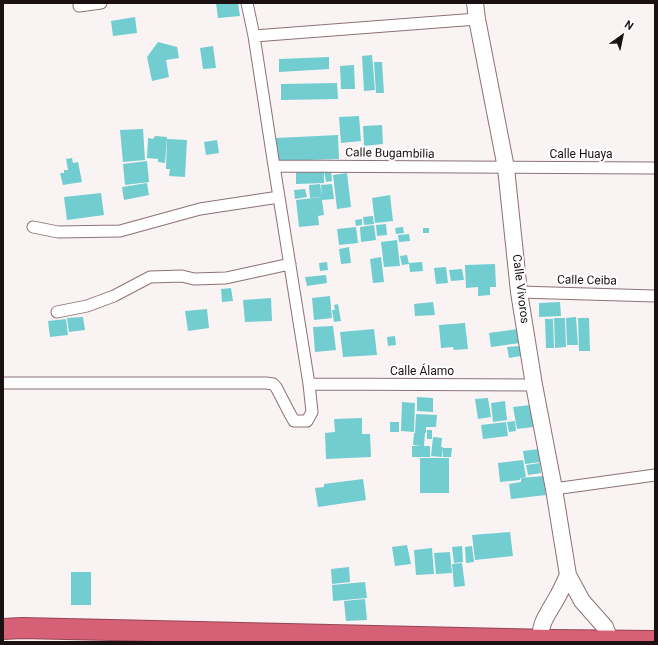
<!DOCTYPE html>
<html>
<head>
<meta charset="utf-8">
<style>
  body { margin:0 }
  #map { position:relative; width:658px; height:645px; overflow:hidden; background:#faf3f4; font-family:Roboto,sans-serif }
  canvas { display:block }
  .frame { position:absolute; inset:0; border:4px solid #1b1012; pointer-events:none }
  .north { position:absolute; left:602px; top:16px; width:40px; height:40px; -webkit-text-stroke:3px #fff; paint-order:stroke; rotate:33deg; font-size:11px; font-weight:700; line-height:16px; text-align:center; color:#1b1012 }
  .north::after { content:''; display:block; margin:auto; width:14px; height:18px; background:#1b1012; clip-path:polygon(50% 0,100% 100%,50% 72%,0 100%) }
</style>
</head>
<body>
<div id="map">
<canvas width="658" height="645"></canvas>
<div class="frame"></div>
<div class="north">N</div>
</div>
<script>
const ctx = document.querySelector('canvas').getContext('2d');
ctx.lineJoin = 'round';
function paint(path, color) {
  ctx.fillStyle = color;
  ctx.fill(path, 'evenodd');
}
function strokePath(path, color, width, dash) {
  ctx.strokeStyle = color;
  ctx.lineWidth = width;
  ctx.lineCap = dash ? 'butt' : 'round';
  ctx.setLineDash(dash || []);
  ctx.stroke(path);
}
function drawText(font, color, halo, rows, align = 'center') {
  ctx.font = font + ' Roboto,sans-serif';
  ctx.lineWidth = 4;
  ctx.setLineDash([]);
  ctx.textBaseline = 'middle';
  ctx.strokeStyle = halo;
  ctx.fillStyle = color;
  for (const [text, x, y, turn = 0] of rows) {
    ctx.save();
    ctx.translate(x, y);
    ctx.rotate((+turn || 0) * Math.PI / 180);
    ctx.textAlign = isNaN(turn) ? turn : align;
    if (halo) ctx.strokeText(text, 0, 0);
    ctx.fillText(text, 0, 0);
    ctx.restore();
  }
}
paint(new Path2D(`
  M216,3h22l2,13 -22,2z
  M135,17l2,16 -24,3 -2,-15z
  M158,42l19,5 2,11 -13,2 3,17 -17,4 -5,-24z
  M213,46l3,22 -13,1 -3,-21z
  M372,55l3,35 -11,1 -2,-35z
  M329,57v12l-50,3v-13z
  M374,62h8l2,31h-8z
  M354,65l1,24h-14l-1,-23z
  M337,83l1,16 -57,1v-16z
  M359,116l2,25 -20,2 -2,-26z
  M382,125l1,19 -19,2 -1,-20z
  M143,129l2,31 -22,2 -3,-32z
  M338,135l1,24 -62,2 -1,-23z
  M155,136l12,1 -2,26 -7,-1v-3l-11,-1 1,-20 5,1z
  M167,139l20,1 -2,37 -16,-1 1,-7h-4z
  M217,140l2,13 -13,2 -2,-13z
  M72,158l1,5 5,-1 4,20 -19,3 -3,-12h4v-3h4l-2,-11z
  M147,161l2,21 -24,3 -2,-21z
  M331,169l1,12 -6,1 -2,-12z
  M296,171h28v12l-28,1z
  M347,173l4,34 -14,2 -4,-34z
  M147,183l2,12 -25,5 -2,-13z
  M320,184l2,13 -12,1 -1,-13z
  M332,184l2,15 -12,1 2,15 -6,1 1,9 -20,2 -3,-27 26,-3 -1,-12z
  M305,189l2,8 -12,2 -1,-9z
  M101,193l3,22 -37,5 -3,-23z
  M390,195l3,26 -18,2 -3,-25z
  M373,216l1,8 -10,1 -1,-8z
  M362,219v6l-6,1 -1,-6z
  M386,224l1,11 -10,1 -1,-11z
  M374,225l2,15 -15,2 -1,-15z
  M356,227l2,16 -19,2 -2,-16z
  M403,227l1,6 -8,1 -1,-6z
  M423,228h6v5h-6z
  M409,234l1,7 -11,1 -1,-7z
  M397,240l3,26 -16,1 -3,-25z
  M349,247l2,16 -10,1 -2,-15z
  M407,255l2,9 -7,1 -2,-9z
  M381,257l3,25 -11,1 -3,-24z
  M327,262l1,8 -8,1 -1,-8z
  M422,262l1,9 -13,1 -1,-9z
  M495,264l1,23h-6v8l-12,1v-9l-12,1 -1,-23z
  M446,267l2,16 -12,1 -2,-16z
  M462,269l2,11 -13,1 -2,-11z
  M326,275l1,8 -20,3 -2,-9z
  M231,288l2,13 -11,1 -1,-13z
  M330,296l2,22 -18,2 -2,-22z
  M271,298l1,23 -27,1 -2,-22z
  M433,302l2,13 -20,1 -1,-12z
  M560,302l1,14 -22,1v-14z
  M338,304l3,17 -7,1 -2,-12h3l-1,-5z
  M207,309l2,19 -21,3 -3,-20z
  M83,317l2,13 -16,2 -2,-14z
  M576,317l2,28h-11l-1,-27z
  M554,318h11l1,29 -11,1z
  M578,318h11l1,33h-11z
  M66,319l2,16 -18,2 -2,-16z
  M545,319h8l1,29h-8z
  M465,323l3,26 -14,1 -1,-3 -12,1 -2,-23z
  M333,326l3,24 -21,2 -2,-25z
  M374,329l3,26 -34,2 -3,-25z
  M518,329l2,14 -29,4 -2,-14z
  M395,336l1,9 -8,1 -1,-9z
  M520,346l1,10 -12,2 -2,-11z
  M417,397l16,1v14l-16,-1z
  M488,398l3,19 -13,2 -3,-20z
  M505,401l2,19 -14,2 -2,-19z
  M402,402l13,1 -1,29 -13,-1z
  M530,405l3,22 -16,2 -4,-22z
  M416,414l21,1 -1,12h-10v6h-1l-1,13h6v11h-18v-11h9l-8,-1 1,-12h1z
  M362,418v16h8l1,23 -45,2 -1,-26 10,-1 -1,-13z
  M515,421l1,10 -7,1 -2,-10z
  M390,422h9v10h-9z
  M506,422l2,14 -25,3 -2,-14z
  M427,430h5v9h-5z
  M433,437l9,1 -1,9h2l-1,10 -11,-1z
  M443,448h9l-1,9h-8z
  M539,449l2,13 -16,2 -2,-13z
  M420,458h29v35h-29z
  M523,460l3,17 -6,1v2l-20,2 -2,-19z
  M540,463l1,10 -13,2 -2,-10z
  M543,476l3,19 -35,4 -2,-15 12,-2v-4z
  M363,479l3,21 -48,7 -3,-19 9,-1v-3z
  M510,532l3,24 -38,4 -3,-25z
  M407,545l4,19 -16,2 -3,-19z
  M462,546l1,16 -9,1 -2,-16z
  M472,546l2,16 -8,1 -1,-16z
  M432,548l2,26 -18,1 -2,-25z
  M450,552l2,21 -16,1 -2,-21z
  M462,563l3,23 -11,1 -2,-23z
  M349,567l1,15 -18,2 -1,-15z
  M71,572h20v33h-20z
  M365,582l2,16 -34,3 -1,-16z
  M365,599l2,21 -21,1 -2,-20z`), '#71cdd0');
const street = new Path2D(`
  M79,6l22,-3
  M254,36l223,-17
  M274,166l381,2
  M33,227l25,5 62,-1 80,-22 79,-12
  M519,292l136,4
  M57,312l30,-6 27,-10 36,-19 32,-1 12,3 32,-1 64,-14
  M3,383h263l7,1 3,3 14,27 4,7h13l5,-9 -3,-28 -35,-218 -20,-130 -7,-33
  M309,384l225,1
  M554,489l101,-14`);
const secondary = new Path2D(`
  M475,3l2,16 29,149 13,124 15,93 20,104 14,86 14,26 23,26 6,15
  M540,642c0,-19 6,-25 15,-41 5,-8 9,-17 13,-26`);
const highway = new Path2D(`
  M3,629l19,-1 529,12 104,1`);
strokePath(street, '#8e7174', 13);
strokePath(secondary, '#8e7174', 18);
strokePath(highway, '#954553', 22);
strokePath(street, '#fff', 11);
strokePath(secondary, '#fff', 16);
strokePath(highway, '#d66176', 20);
drawText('12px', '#1b1012', '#fff', [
  ["Calle Bugambilia",390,154,1],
  ["Calle Huaya",581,155],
  ["Calle Ceiba",587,281,1],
  ["Calle Vivoros",520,289,83],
  ["Calle Álamo",422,372]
]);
</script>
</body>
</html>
